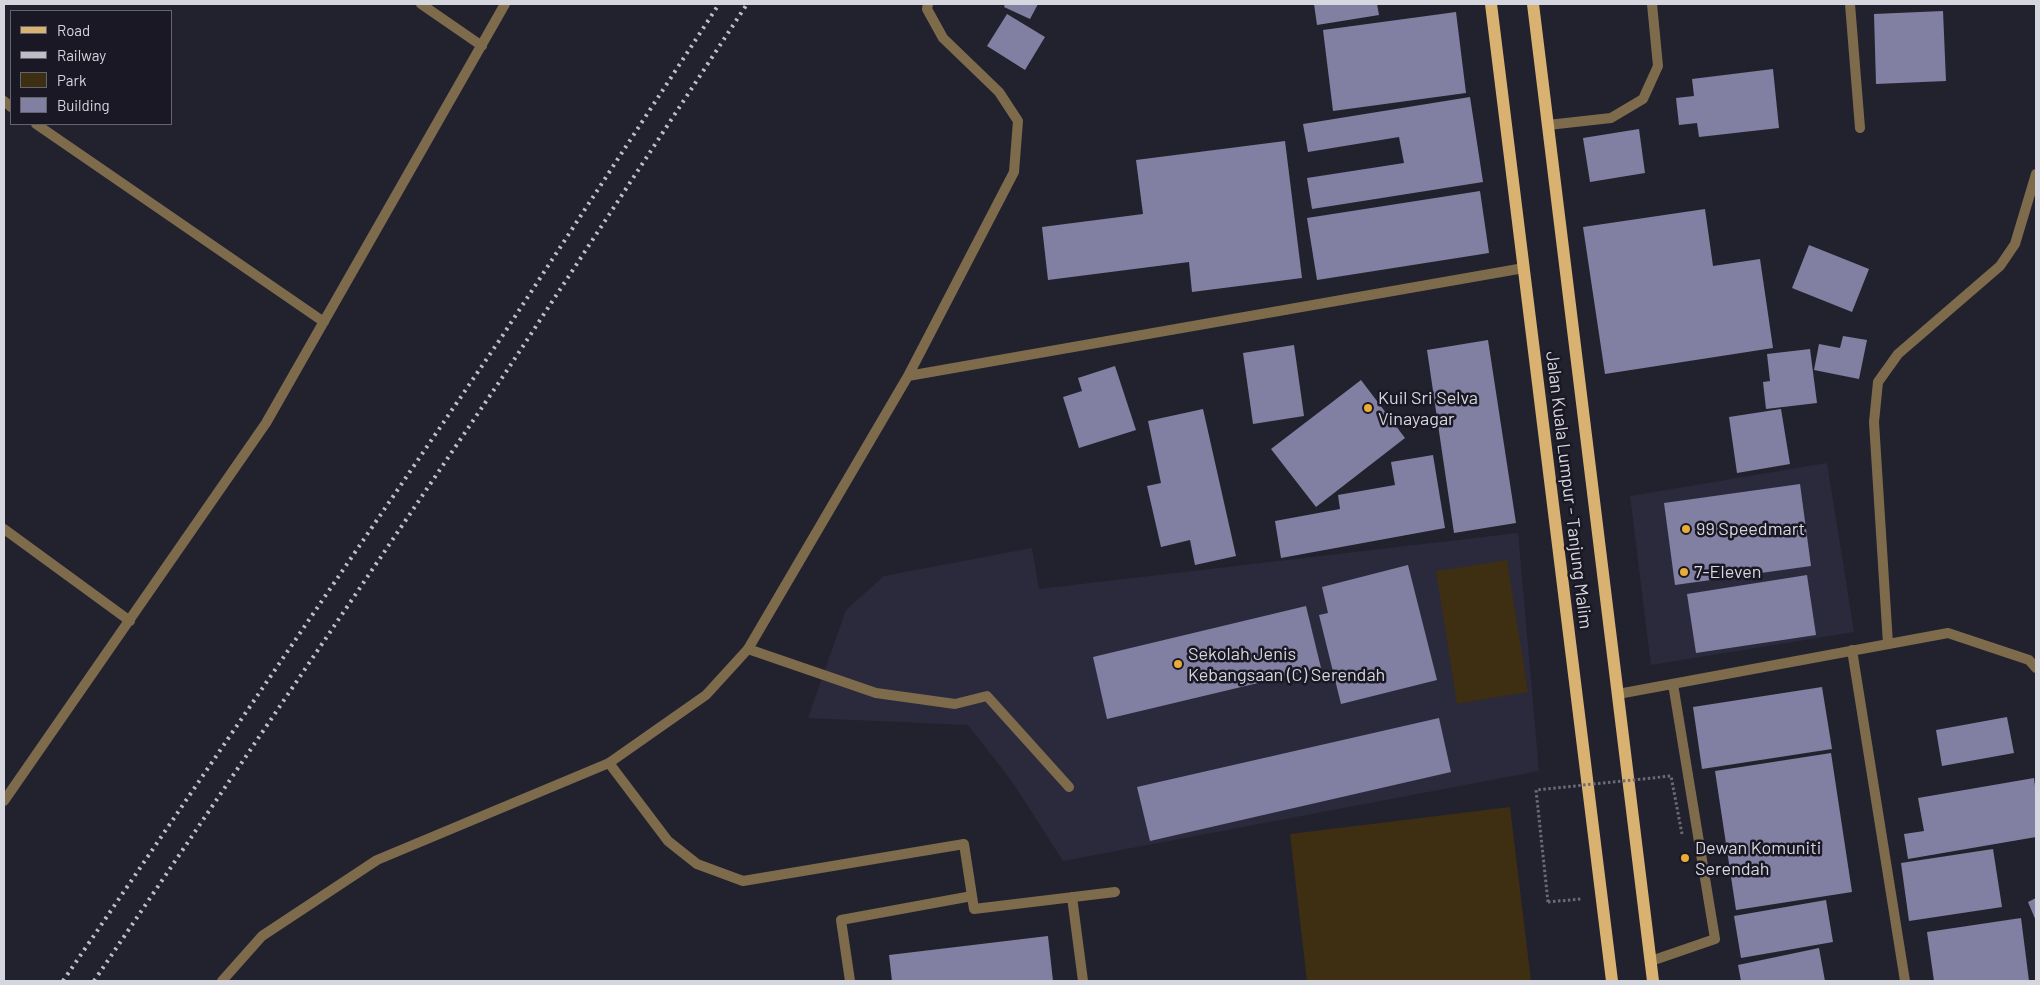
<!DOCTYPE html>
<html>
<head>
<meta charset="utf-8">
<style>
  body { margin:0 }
  #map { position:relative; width:2040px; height:985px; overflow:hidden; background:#22222e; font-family:Barlow,sans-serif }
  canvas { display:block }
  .frame { position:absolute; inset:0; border:5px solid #d6d6de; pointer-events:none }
  .legend { position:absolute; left:10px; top:10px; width:162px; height:115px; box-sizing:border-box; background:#191824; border:1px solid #65646e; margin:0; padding:6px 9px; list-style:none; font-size:15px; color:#d6d6de }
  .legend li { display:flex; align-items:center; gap:10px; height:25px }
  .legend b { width:25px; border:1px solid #65646e }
</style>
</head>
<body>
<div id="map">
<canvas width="2040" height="985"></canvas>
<div class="frame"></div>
<ul class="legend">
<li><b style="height:6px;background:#d9b271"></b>Road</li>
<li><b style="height:6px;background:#bebec7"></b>Railway</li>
<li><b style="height:14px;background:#3e2e12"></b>Park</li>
<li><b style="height:14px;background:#8180a2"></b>Building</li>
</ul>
</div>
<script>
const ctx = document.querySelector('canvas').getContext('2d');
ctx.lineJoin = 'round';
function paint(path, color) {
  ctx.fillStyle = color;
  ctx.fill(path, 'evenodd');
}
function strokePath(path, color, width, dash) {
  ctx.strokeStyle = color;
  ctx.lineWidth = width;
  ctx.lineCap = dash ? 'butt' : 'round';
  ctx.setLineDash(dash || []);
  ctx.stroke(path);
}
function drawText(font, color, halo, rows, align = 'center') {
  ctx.font = font + ' Barlow,sans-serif';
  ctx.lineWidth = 5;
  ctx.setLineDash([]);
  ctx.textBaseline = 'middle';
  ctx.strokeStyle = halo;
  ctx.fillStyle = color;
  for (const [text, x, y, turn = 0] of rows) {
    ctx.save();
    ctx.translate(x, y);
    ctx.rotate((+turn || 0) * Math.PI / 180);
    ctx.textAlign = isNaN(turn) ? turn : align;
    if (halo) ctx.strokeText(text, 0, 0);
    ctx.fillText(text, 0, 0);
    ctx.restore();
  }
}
paint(new Path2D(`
  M1827,463l27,169 -203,33 -21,-169z
  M1518,533l21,238 -476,90 -52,-81 -43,-55 -160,-7 38,-108 38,-34 148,-28 7,41z`), '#2b2a3d');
paint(new Path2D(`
  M1507,560l21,132 -71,12 -21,-133z
  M1510,807l21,174h-224l-17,-147z`), '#3e2e12');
paint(new Path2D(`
  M1005,4h33l-8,15 -26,-12z
  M1314,4h63l2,11 -62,10z
  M1943,11l3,70 -70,3 -2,-70z
  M1456,12l10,81 -133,18 -10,-81z
  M1007,14l38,23 -20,33 -38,-24z
  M1773,69l6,59 -80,9 -2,-14 -18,2 -3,-27 18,-2 -2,-17z
  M1470,97l13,85 -171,27 -5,-31 97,-15 -5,-26 -91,15 -5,-28z
  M1639,129l6,44 -55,9 -7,-44z
  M1285,141l17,137 -110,14 -3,-30 -141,18 -6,-53 101,-13 -7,-54z
  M1480,191l9,62 -172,27 -10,-62z
  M1705,209l8,57 47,-7 13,89 -168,26 -22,-147z
  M1809,245l60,24 -17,43 -60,-24z
  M1843,336l24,4 -8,39 -45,-9 5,-26 21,4z
  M1488,340l28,183 -62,10 -27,-183z
  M1294,345l10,71 -51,8 -10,-71z
  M1810,349l7,54 -51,6 -3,-27 7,-1 -3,-27z
  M1115,366l21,64 -57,18 -16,-51 19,-6 -4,-13z
  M1361,380l44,58 -89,69 -45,-58z
  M1203,409l33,147 -41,9 -5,-25 -29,7 -14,-61 14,-3 -13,-62z
  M1781,409l9,55 -53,9 -8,-56z
  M1433,455l12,73 -164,30 -6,-37 65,-12 -2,-14 57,-10 -4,-23z
  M1800,484l11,82 -136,19 -11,-82z
  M1408,565l29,115 -96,24 -22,-89 9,-2 -6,-26z
  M1807,575l9,60 -120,18 -9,-59z
  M1306,606l15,62 -214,51 -14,-62z
  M1822,687l10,62 -130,20 -9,-62z
  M2007,717l7,36 -72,13 -6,-36z
  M1439,718l12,54 -301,69 -13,-54z
  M1831,753l21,139 -116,18 -21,-139z
  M2034,778l2,16v43l-128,22 -4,-25 20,-3 -6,-33z
  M1993,849l9,58 -93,14 -8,-58z
  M2036,898v23l-8,-19z
  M1826,900l7,42 -92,16 -7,-42z
  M2021,918l8,63h-95l-7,-49z
  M1048,936l5,45h-161l-3,-26z
  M1819,948l6,33h-84l-3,-16z`), '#8180a2');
strokePath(new Path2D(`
  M1548,902l33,-3`), '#6b6b76', 3, [2.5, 2.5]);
strokePath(new Path2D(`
  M1850,4l10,124
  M1888,644l-14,-222 4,-40 20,-28 102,-88 15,-22 21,-70
  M748,649l128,44 79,11 32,-8 82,91
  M609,763l59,78 29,23 46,17 221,-37 10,65 141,-17
  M1072,897l11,84
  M850,981l-9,-61 131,-24`), '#7d6b4c', 10);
strokePath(new Path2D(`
  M421,4l61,42
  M4,101l7,6
  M36,124l288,198
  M1548,125l63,-7 32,-19 15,-33 -6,-62
  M908,376l616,-108
  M4,529l126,92
  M1852,650l53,331
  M1618,694l330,-61 81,27 7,8
  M4,801l262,-378 239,-419
  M1651,961l64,-22 -42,-255
  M222,981l40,-45 115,-76 232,-97 97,-68 42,-46 160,-273 106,-204 4,-51 -19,-29 -56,-54 -16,-29 1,-5`), '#7d6b4c', 10);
strokePath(new Path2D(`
  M1491,4l121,977
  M1533,4l120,977`), '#d9b271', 12);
strokePath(new Path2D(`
  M63,981l438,-643 218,-334
  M94,981l414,-612 239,-365`), '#bebec7', 4, [2.5, 5]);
strokePath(new Path2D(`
  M1548,902l-12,-112 135,-14 11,58`), '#6b6b76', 3, [2.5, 2.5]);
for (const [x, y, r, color] of [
  [1368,408,5,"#e8ac37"],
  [1686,529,5,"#e8ac37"],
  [1684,572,5,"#e8ac37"],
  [1178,664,5,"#e8ac37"],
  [1685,858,5,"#e8ac37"]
]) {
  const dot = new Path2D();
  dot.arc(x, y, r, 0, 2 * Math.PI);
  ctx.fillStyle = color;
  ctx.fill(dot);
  strokePath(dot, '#191824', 2);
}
drawText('18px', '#d6d6de', '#191824', [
  ["Kuil Sri Selva",1378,398],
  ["Vinayagar",1378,419],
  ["99 Speedmart",1696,529],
  ["7-Eleven",1694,572],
  ["Sekolah Jenis",1188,654],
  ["Kebangsaan (C) Serendah",1188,675],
  ["Dewan Komuniti",1695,848],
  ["Serendah",1695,869]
], 'left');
drawText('18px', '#d6d6de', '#191824', [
  ["Jalan Kuala Lumpur - Tanjung Malim",1569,490,83]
]);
</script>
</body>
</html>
